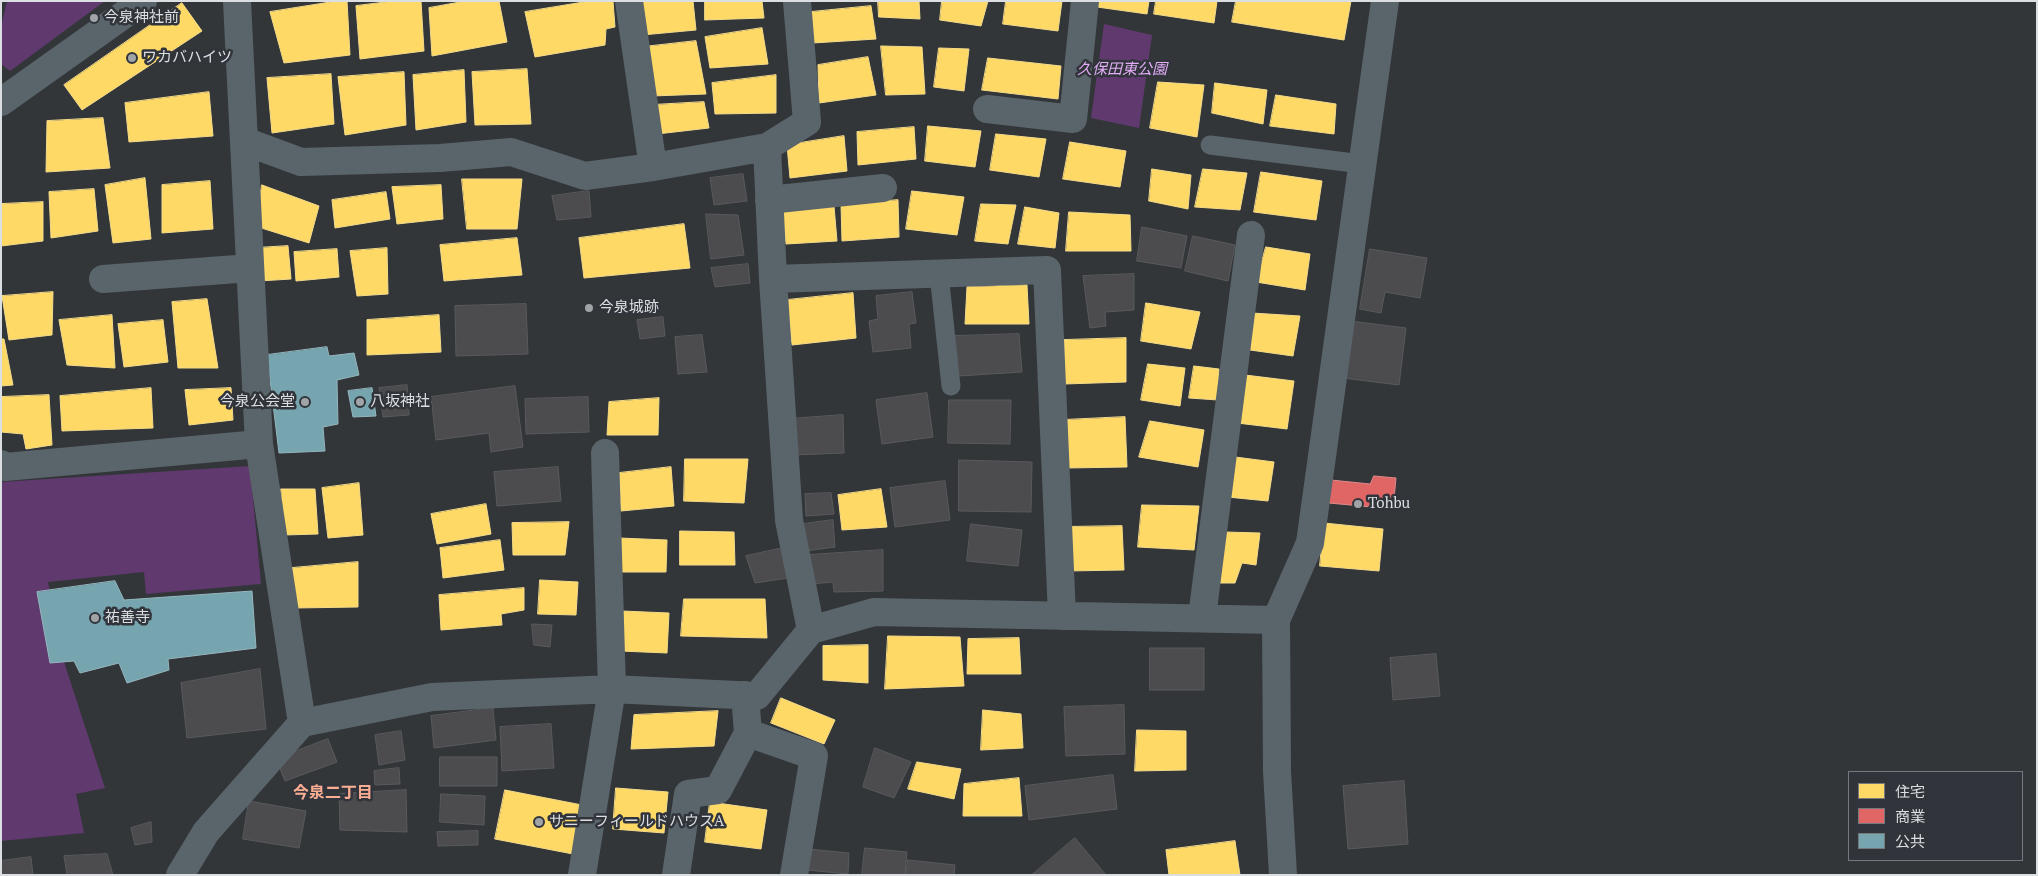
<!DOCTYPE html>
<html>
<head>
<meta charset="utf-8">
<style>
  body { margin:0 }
  #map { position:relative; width:2038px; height:876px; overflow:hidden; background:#333639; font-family:"PT Serif","Noto Sans JP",serif }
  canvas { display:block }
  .frame { position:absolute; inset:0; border:2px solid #dcdfe2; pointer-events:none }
  .legend { position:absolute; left:1848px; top:771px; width:175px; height:90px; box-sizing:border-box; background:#31353b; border:1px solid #75797e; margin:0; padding:6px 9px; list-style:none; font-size:15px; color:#dcdfe2 }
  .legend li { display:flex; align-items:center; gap:10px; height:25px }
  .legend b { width:25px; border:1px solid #75797e }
</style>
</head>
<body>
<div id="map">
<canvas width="2038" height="876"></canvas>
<div class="frame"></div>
<ul class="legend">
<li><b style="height:14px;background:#ffd966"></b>住宅</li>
<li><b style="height:14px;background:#e06666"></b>商業</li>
<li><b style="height:14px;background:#76a5af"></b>公共</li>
</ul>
</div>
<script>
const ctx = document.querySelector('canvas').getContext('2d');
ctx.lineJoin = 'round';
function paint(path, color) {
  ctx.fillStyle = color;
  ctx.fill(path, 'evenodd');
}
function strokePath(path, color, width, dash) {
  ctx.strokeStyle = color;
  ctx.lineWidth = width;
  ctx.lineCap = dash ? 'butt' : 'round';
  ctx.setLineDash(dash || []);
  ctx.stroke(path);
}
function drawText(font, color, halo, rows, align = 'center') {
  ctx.font = font + ' "PT Serif","Noto Sans JP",serif';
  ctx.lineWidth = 5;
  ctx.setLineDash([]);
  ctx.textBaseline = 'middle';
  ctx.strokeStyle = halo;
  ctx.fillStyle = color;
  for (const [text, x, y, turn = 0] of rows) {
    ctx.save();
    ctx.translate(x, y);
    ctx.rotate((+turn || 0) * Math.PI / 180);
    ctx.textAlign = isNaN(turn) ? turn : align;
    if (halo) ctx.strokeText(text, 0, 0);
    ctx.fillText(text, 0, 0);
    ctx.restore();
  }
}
paint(new Path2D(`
  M7,1h98l-95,70 -9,-7v-37z
  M1104,24l48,11 -13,93 -48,-10z
  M250,466l11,118 -115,10 -2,-22 -96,10 17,83 40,123 -29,6 8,39 -83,8v-359z`), '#60396f');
const homes = new Path2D(`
  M337,1h10l3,54 -66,8 -14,-51z
  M394,1h27l3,50 -64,8 -4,-53z
  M466,1h33l8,41 -75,14 -3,-48z
  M590,1h23l2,26 -9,2 -1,16 -70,12 -10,-45z
  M637,1h56l3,29 -54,5z
  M705,1h57l2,17 -59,2z
  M878,1h41l1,18 -41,-2z
  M942,1h46l-7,25 -41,-6z
  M1006,1h56l-4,30 -55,-7z
  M1098,1h51l-2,13 -50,-7z
  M1156,1h61l-3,22 -60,-9z
  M1236,1h115l-7,39 -112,-18z
  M182,3l20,28 -120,79 -18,-25z
  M871,6l5,33 -63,4 -2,-31z
  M762,28l6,36 -58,4 -5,-31z
  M696,41l10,53 -54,2 -9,-49z
  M881,46l41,1 3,47 -39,1z
  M939,48l30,1 -5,42 -30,-4z
  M868,57l8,38 -57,8 -1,-38z
  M988,58l73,8 -3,33 -76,-9z
  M527,69l4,55 -56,1 -3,-53z
  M464,70l2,52 -50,8 -3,-55z
  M404,72l2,53 -61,10 -7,-58z
  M331,74l3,50 -62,9 -5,-55z
  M776,75v38l-61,1 -3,-31z
  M1158,82l46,3 -7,52 -47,-9z
  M1215,83l52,7 -4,34 -51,-11z
  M209,92l4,44 -84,6 -4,-39z
  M1276,95l60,9 -2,30 -64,-8z
  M704,102l5,26 -52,6 -5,-29z
  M103,118l7,50 -64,4 1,-51z
  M928,126l53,5 -6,36 -50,-6z
  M914,127l2,32 -58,6 -1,-33z
  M996,134l50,5 -7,38 -49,-7z
  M844,136l3,35 -57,7 -3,-33z
  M1070,142l56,9 -6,36 -57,-8z
  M1152,169l39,6 -3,34 -39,-8z
  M1203,169l44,4 -7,37 -45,-3z
  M1261,172l61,9 -6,39 -62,-8z
  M145,178l6,61 -38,4 -8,-58z
  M462,179h60l-5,50h-50z
  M210,181l3,48 -51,4v-48z
  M262,185l57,21 -10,37 -54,-17z
  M441,185l2,34 -46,5 -5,-37z
  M94,189l4,42 -47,7 -2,-46z
  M912,191l52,6 -7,38 -51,-6z
  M386,192l4,27 -55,9 -3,-28z
  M898,200l1,37 -57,4 -1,-36z
  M43,202v39l-42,5v-42z
  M981,204l35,1 -8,39 -33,-3z
  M834,206l3,35 -51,3 -4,-33z
  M1025,207l34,6 -4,35 -37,-4z
  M1069,212l61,3 1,36h-65z
  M684,224l6,44 -106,10 -5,-40z
  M517,238l5,37 -78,6 -4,-36z
  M288,246l3,33 -32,2 -3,-33z
  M1266,247l44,7 -5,36 -49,-8z
  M387,248l1,46 -31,2 -7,-45z
  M337,249l2,28 -43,4 -2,-29z
  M1027,285l2,39h-64l2,-37z
  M53,292l-1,43 -43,5 -7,-44z
  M853,293l3,45 -64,7 -5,-45z
  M207,299l11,69h-40l-6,-66z
  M1146,303l54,9 -9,37 -50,-8z
  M1252,313l48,3 -7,40 -43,-6z
  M112,315l3,53 -48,-3 -8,-45z
  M439,315l2,37 -74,3v-35z
  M163,320l5,42 -44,5 -6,-43z
  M1126,338v44l-62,2v-44z
  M1,339h3l9,46 -12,1z
  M1148,364l37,4 -5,38 -39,-6z
  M1194,366l25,3 -1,31 -29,-2z
  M1245,375l49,6 -7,48 -50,-6z
  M151,388l2,40 -91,3 -2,-35z
  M231,388l2,32 -44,5 -4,-35z
  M49,395l3,50 -26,4 -3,-15 -22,-2v-35z
  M659,398l-1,37h-51l2,-33z
  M1125,417l2,50 -61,1 -3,-48z
  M1150,421l54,9 -6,37 -59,-10z
  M1235,457l39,5 -6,39 -41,-4z
  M685,459h63l-4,44 -60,-2z
  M671,467l3,39 -53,5 -2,-38z
  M359,483l4,52 -35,3 -6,-50z
  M281,489h34l3,45 -33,1z
  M881,489l6,38 -45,3 -4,-35z
  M486,504l5,30 -54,10 -6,-30z
  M1142,505l57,1 -5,44 -56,-3z
  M569,522l-4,33h-52l-1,-32z
  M1324,523l59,6 -4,42 -59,-5z
  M1122,526l2,44 -57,1 -3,-44z
  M680,531l54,1 1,33h-55z
  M1225,532l35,1 -4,32 -14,-2 -7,20h-17z
  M619,538l48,2 -1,32h-47z
  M500,540l4,30 -61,8 -3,-30z
  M358,562v45l-63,1 -3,-40z
  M540,580l38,2 -2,33 -38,-1z
  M524,588v22l-23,4 1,11 -61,5 -2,-35z
  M684,599h81l2,39 -86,-2z
  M622,611l47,2 -2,40 -47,-2z
  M888,636l72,1 4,49 -79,3z
  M1019,638l2,36h-54l1,-35z
  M868,645v38l-45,-3v-34z
  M781,698l54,22 -11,24 -53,-21z
  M983,710l38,4 2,34 -42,2z
  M718,711l-4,35 -83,3 3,-34z
  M1137,730l49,1v39l-51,1z
  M917,762l44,7 -7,30 -46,-10z
  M1019,778l3,38h-59l1,-32z
  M616,788l52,4 -4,41 -51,-4z
  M505,790l77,15 -9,49 -78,-15z
  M710,802l57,8 -6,39 -56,-7z
  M1235,841l5,34h-71l-3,-25z`);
paint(homes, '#ffd966');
strokePath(homes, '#f4db8b', 1);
const shops = new Path2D(`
  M1374,476l22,2 -3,31 -64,-6 2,-23 39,4z`);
paint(shops, '#e06666');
strokePath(shops, '#df8a8b', 1);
const public = new Path2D(`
  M327,347l2,9 25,-3 5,22 -22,5 1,44 -15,3 2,24 -46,2 -12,-98z
  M372,388l4,28 -23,1 -5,-26z
  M115,581l9,19 128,-9 4,57 -88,11 1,11 -42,13 -8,-20 -39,10 -6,-12 -24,2 -13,-71z`);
paint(public, '#76a5af');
strokePath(public, '#95b6be', 1);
const building = new Path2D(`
  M743,174l4,27 -33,4 -4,-27z
  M589,191l2,26 -34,3 -5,-24z
  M706,214l32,1 6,40 -33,4z
  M1142,227l45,9 -6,32 -44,-7z
  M1193,236l42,9 -7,36 -43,-10z
  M1370,249l57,9 -7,40 -35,-6 -4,21 -21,-4z
  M748,264l2,19 -35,4 -4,-19z
  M1134,274v36l-29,2 1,14 -16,2 -7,-52z
  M912,292l4,31 -7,1 2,24 -38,4 -4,-31 9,-2 -2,-23z
  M526,304l2,50 -72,2 -1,-50z
  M663,317l2,19 -25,3 -3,-19z
  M1350,321l56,7 -7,57 -56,-7z
  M1019,334l3,38 -64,4 -4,-40z
  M702,335l5,37 -29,2 -3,-37z
  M407,385l2,30 -26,2 -4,-29z
  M515,386l8,61 -32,5 -2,-19 -53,7 -5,-43z
  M927,393l6,44 -51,7 -6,-44z
  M588,397l1,35 -63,2 -1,-35z
  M949,400h62l-1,44 -62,-1z
  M843,415l1,38 -51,2 -4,-36z
  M959,460l73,2 -1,50 -72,-1z
  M558,467l3,34 -64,5 -3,-34z
  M945,481l5,39 -55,7 -5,-39z
  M831,493l3,21 -28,2 -1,-22z
  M833,520l2,27 -29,4 -3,-27z
  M971,524l51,6 -4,36 -51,-5z
  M783,548l5,30 -33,5 -9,-27z
  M883,550v41l-49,1 -1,-10 -23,2 -1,-29z
  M532,624l20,1 -2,22 -16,-2z
  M1150,648h54v42h-54z
  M1436,654l4,42 -47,4 -3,-42z
  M260,669l6,60 -79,9 -6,-55z
  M1124,705l1,49 -59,2 -2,-49z
  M493,708l3,32 -62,8 -3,-32z
  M551,724l3,44 -52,3 -2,-44z
  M401,731l4,29 -26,5 -4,-30z
  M328,739l9,23 -52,19 -9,-22z
  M875,748l36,14 -17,36 -31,-11z
  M440,757h57v29h-57z
  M399,768l1,16 -25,1 -1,-14z
  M1113,775l4,34 -88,11 -4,-34z
  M1404,781l4,63 -60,5 -5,-63z
  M406,790l1,42 -67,-2 -1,-36z
  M441,794l44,2 -1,29 -44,-3z
  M249,801l57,10 -7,37 -56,-9z
  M151,822l1,20 -17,3 -4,-17z
  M478,831v14l-40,1 -1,-14z
  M1075,838l31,37h-74z
  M865,848l42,4 -2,23h-43z
  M808,849l41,4 -1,21 -41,-4z
  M107,854l6,21h-46l-3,-19z
  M31,857l2,18h-32v-14z
  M908,860l47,5 -1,10h-48z`);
paint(building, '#4c4c4f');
strokePath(building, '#595a5d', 1);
strokePath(new Path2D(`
  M1210,145l152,19
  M939,274l12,112`), '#5a656b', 19);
strokePath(new Path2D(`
  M237,1l22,443 43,279
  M629,1l24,166
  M987,109l86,10 12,-118
  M767,147l40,-25 -10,-121
  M769,200l114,-12
  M103,279l147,-11
  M773,279l274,-9 15,346
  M1,464l4,3 254,-23
  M1202,617l49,-382
  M811,630l63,-18 402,8
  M745,695l3,38 66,23 -20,119
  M180,875l26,-43 96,-109 130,-26 180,-8 145,7 54,-66 -22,-110 -16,-241 -6,-132 -114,20 -68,9 -74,-24 -71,6 -139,4 -57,-21
  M582,875l30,-186 -7,-236
  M676,875l12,-81 30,-4 30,-57`), '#5a656b', 28);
strokePath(new Path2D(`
  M1,102l142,-101
  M1283,875l-6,-104 -1,-151 34,-77 75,-542`), '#5a656b', 28);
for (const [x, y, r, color] of [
  [94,18,5,"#a1a4a7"],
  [132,58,5,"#a1a4a7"],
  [589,308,5,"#a1a4a7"],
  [305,402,5,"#a1a4a7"],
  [360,402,5,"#a1a4a7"],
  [1358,504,5,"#a1a4a7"],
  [95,618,5,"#a1a4a7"],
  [539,822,5,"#a1a4a7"]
]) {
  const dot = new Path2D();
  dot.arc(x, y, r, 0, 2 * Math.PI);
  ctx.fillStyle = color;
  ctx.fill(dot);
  strokePath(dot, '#31353b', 2);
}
drawText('15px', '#dcdfe2', '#31353b', [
  ["今泉神社前",104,18],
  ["ワカバハイツ",142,58],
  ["今泉城跡",599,308],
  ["今泉公会堂",295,402,"right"],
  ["八坂神社",370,402],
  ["Tohbu",1368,504],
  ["祐善寺",105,618],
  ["サニーフィールドハウスA",549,822]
], 'left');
drawText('italic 15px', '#e2acf6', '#31353b', [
  ["久保田東公園",1122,70]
]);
drawText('bold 16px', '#fcae92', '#31353b', [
  ["今泉二丁目",333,793]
]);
</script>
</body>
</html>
